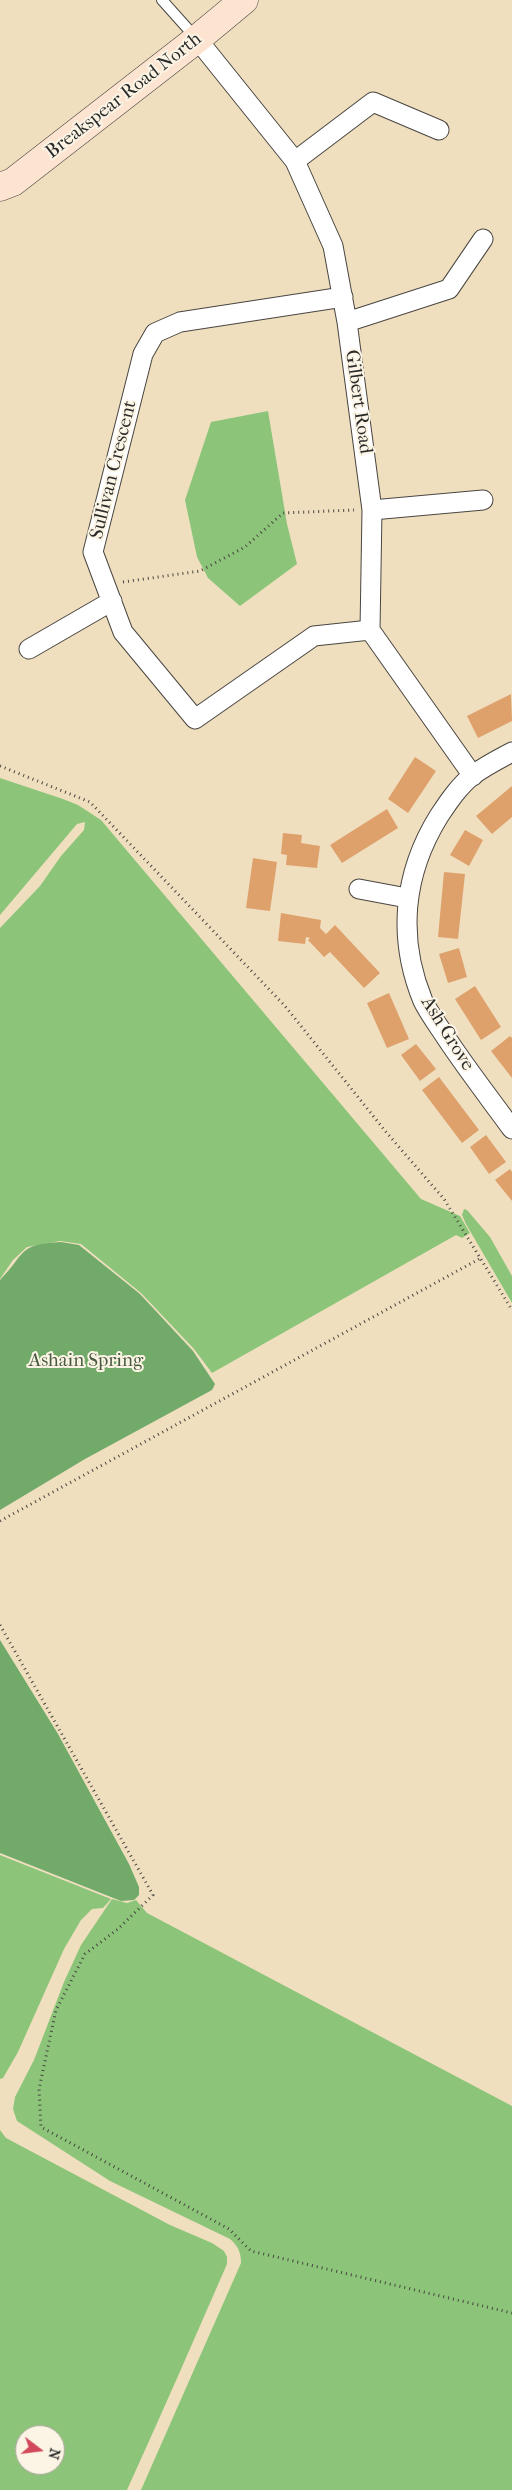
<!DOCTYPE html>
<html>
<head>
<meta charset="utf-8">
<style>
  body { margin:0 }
  #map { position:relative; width:512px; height:2490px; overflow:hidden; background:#f0dfbf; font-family:"IM FELL French Canon",serif }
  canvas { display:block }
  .north { position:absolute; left:15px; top:2425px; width:50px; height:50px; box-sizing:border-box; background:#fcf5e5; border:1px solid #a8a49b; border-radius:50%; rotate:105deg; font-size:14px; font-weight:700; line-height:20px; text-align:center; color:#2b2b2b }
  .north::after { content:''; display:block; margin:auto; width:18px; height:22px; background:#d1495b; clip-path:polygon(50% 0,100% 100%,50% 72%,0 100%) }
</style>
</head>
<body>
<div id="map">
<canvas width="512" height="2490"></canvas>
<div class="north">N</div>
</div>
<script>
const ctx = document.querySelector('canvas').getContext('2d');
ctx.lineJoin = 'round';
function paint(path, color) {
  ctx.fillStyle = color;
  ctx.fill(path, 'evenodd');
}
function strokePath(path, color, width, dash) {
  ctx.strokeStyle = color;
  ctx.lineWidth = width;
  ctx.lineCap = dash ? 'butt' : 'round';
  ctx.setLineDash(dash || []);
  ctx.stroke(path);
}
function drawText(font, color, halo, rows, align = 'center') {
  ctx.font = font + ' "IM FELL French Canon",serif';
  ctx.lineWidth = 4;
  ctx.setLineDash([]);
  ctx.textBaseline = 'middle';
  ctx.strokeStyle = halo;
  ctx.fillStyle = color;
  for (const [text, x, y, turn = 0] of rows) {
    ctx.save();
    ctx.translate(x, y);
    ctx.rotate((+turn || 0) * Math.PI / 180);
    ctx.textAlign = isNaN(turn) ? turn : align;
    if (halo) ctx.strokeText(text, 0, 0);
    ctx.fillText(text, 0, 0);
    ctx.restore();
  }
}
paint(new Path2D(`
  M268,411l19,113 10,40 -57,42 -32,-28 -11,-21 -12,-57 26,-78z
  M0,778l63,21 15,6 23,15 320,379 39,17 10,17 -8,5 -6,-3 -244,138 -18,-24 -53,-56 -60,-49 -21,-3 -33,6 -14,13 -13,19v-351l40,-42 21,-30 23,-26 1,-8 -8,2 -77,91z
  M464,1209l3,1 23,27 22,39v27l-46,-79 -4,-9z
  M0,1855l111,44 -8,9 -11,1 -11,11 -17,29 -46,103 -15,26 -3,1z
  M112,1899l15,4 9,-3 11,13 365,193v384h-371l100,-227c0,-11 -3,-17 -11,-24l-120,-58 -93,-60 -4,-12 2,-12 19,-37 30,-78 17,-37z
  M0,2130l6,8 164,87 42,18 12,8 3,6v7c-33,76 -66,151 -100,226h-127zM25,2435h30v30h-30z`), '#8cc579');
paint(new Path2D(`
  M61,1242l18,3 61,49 53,57 22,33 -3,6 -127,69 -85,51v-230c26,-26 17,-36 61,-38z
  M0,1640l58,94 71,130 10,23v8l-5,5 -13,1 -121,-48z`), '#71aa69');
paint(new Path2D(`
  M511,694l1,27 -34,17 -11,-22z
  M415,757l21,14 -28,42 -20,-14z
  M512,786v31l-20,17 -16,-18z
  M387,809l11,19 -56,35 -12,-18z
  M465,830l18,10 -14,26 -19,-11z
  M283,833l19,2 -1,8 19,3 -3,22 -31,-3 1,-10 -6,-1z
  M253,858l24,4 -7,49 -24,-3z
  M444,872l21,2 -7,65 -20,-2z
  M281,913l40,7 -1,8 6,6 9,-9 45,48 -16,15 -34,-36 -6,5 -16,-17 2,-2 -4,-1 -1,7 -27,-3z
  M459,948l8,29 -19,6 -9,-29z
  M475,986l26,41 -20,13 -26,-41z
  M389,993l20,46 -22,9 -20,-45z
  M510,1036l2,2v40l-21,-27z
  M416,1044l20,25 -16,12 -19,-26z
  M439,1077l40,53 -17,13 -40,-53z
  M486,1135l20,27 -17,12 -19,-27z
  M510,1169l2,3v29l-17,-21z`), '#dea16c');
const lane = new Path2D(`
  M162,0l34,38`);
const street = new Path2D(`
  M197,39l98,122 38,85 14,76 25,188 -2,120 103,146
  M295,161l78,-59 66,28
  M343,297l-163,25 -25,11 -12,21 -50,198 30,80 72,87 119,-83 56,-6
  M347,322l102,-33 34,-50
  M372,510l111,-10
  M29,649l83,-48
  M512,752c-13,7 -27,14 -39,23 -14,11 -24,26 -34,41 -36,58 -42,122 -16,185 5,10 12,20 18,29 22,34 47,66 71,99
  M359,889l48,9`);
const secondary = new Path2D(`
  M0,187l13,-5 184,-143 47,-39`);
strokePath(lane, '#494641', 12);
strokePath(street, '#494641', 21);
strokePath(secondary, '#494641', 29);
strokePath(new Path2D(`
  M123,582l77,-11 45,-24 38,-34 71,-3
  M0,766l90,36 195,204 101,126 58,67 68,111
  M0,1521l481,-263
  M0,1625l153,270 -35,34 -33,25 -29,56 -17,79 2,38 188,102 22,22 261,62`), '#494641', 3, [1, 4]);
strokePath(lane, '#fff', 10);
strokePath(street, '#fff', 19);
strokePath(secondary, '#fde4d1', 28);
drawText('19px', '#2b2b2b', '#fcf5e5', [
  ["Breakspear Road North",124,96,-38],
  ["Gilbert Road",358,402,82],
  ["Sullivan Crescent",114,470,-76],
  ["Ash Grove",447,1034,58]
]);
drawText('19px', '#485942', '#fcf5e5', [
  ["Ashain Spring",86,1361]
]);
</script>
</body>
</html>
